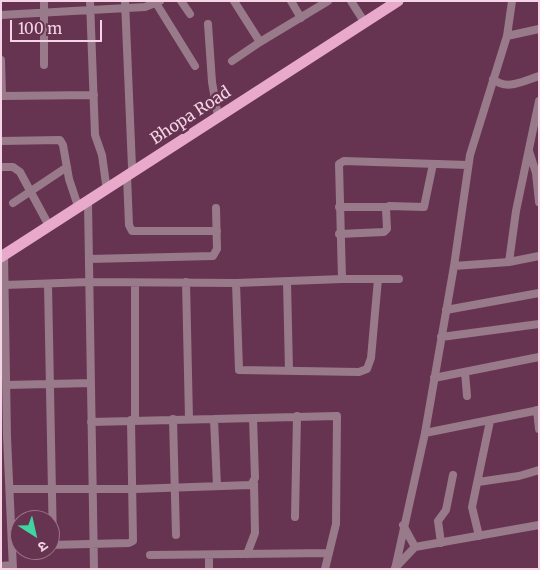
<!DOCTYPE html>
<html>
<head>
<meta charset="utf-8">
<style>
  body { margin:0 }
  #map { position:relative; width:540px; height:570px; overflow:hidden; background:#663451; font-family:Merriweather,"Noto Sans Devanagari",serif }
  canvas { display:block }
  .frame { position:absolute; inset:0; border:2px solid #f4d4e5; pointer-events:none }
  .north { position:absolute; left:10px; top:510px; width:50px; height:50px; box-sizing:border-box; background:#663451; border:1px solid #9f748c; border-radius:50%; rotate:145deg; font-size:14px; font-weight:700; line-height:20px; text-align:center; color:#f4d4e5 }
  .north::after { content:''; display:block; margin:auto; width:18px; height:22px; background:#41d4a1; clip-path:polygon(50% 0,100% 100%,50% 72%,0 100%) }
  .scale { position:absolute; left:10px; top:20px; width:92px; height:22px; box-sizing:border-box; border:2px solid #f4d4e5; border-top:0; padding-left:6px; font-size:15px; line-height:18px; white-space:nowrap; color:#f4d4e5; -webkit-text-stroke:4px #663451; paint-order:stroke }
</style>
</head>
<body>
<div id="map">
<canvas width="540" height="570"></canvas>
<div class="frame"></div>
<div class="north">उ</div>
<div class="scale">100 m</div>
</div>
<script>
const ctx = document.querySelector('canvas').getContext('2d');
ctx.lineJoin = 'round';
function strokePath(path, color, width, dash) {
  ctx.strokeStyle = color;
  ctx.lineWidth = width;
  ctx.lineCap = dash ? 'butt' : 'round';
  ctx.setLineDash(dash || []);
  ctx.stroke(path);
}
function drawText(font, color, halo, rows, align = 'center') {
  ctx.font = font + ' Merriweather,serif';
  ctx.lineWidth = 5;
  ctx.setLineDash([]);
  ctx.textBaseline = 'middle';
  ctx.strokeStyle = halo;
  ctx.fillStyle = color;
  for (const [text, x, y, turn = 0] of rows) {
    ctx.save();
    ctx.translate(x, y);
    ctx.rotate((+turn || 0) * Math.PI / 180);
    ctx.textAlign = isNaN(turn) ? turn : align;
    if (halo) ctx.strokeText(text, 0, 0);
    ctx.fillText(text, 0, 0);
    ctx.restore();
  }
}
strokePath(new Path2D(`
  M44,1v64
  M90,1l5,134 7,20 4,29
  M125,1l7,166
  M181,1l9,13
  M234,1l26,41 68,-41
  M291,1l10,17
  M351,1l14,22
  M156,3l39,63
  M1,15l144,-8 15,-6
  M208,24l4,58 5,29
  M507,36l32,-7
  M1,60l1,36
  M232,61l28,-19
  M493,79c14,12 30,2 46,-3
  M1,96l93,-1
  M1,141l59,-1 3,5 6,34 8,24
  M529,151l7,22 3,29
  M1,167h12l7,5 27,50
  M127,176l2,49 3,6h85
  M88,202l6,367
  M13,203l54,-36
  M339,207h47
  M339,234l45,-2 3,-3 -1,-20 3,-3 35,1 9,-43
  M4,255l3,182 6,132
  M89,259l124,-3 4,-7 -1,-41
  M509,262l30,-6
  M454,266l55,-4 7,-51 23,-110
  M342,279l-106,4 3,87 120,2 8,-3 4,-11 7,-79
  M399,279h-57l-3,-115 5,-3 124,4
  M186,282l3,137
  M287,282l2,89
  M48,284l5,261
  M5,285l84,-3 147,1
  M446,310l93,-17
  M441,337l98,-13
  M465,372l2,24
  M434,378l105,-21
  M7,385l84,-2
  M537,410l2,19
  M173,419l3,116
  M214,419l3,67
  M135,420v-137
  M91,422l246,-6 -1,108 -11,45
  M425,433l114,-23
  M478,482l41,-6 20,-6
  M10,489h124l117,-4 4,-7 -2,-60
  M295,517l2,-101
  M479,536l-7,-29 18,-86
  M441,543l-3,-22 8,-11 7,-35
  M50,545l79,-2 4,-2 -2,-121
  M415,547l124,-22
  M247,554l8,-21 -1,-50
  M150,555l179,-2
  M209,555v14
  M1,566l11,-1
  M395,568l20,-21 -12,-22
  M395,569l30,-136 29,-167 16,-111 37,-119 5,-35`), '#997a8a', 8);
strokePath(new Path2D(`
  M1,257l397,-256`), '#e8a9cb', 11);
drawText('16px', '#f4d4e5', '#663451', [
  ["Bhopa Road",191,116,-33]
]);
</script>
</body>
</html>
